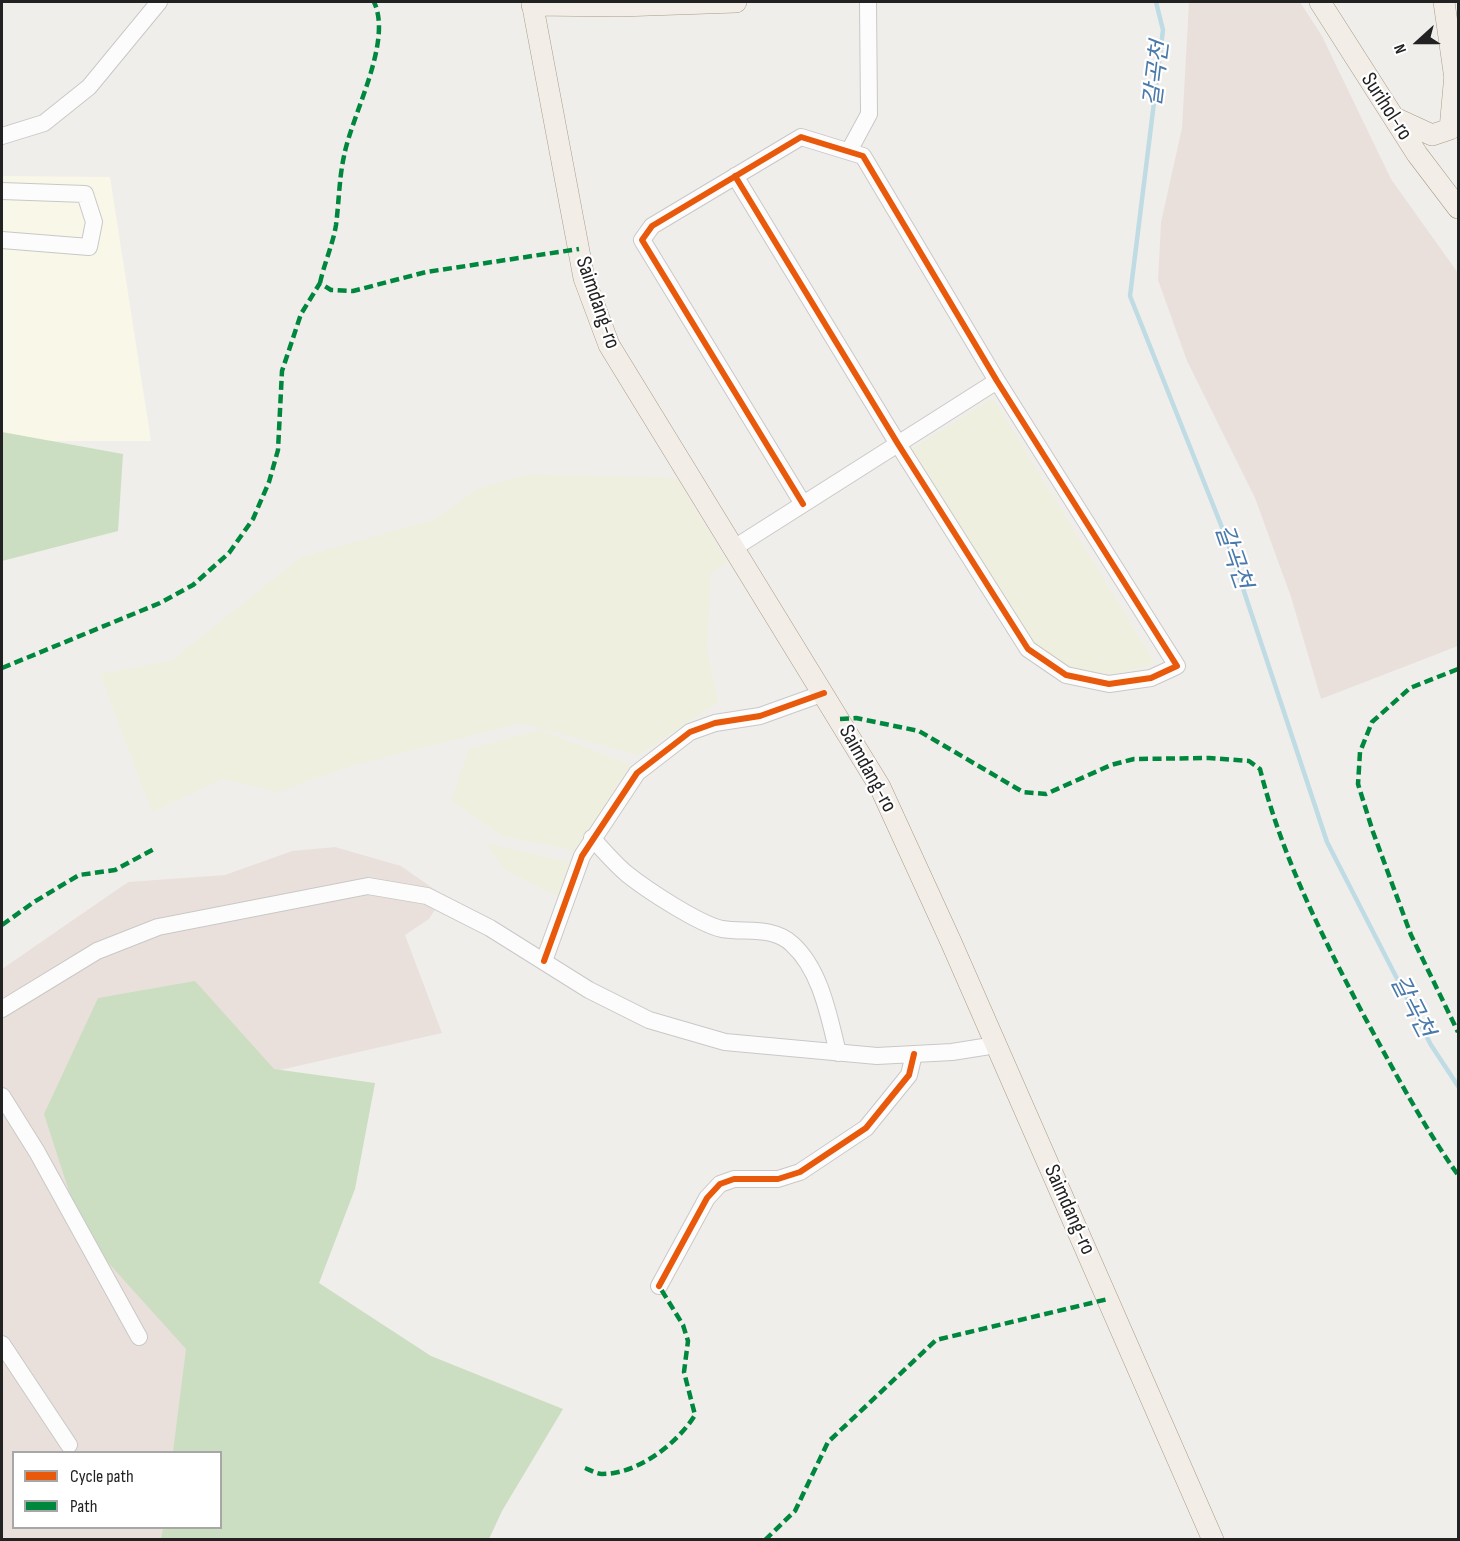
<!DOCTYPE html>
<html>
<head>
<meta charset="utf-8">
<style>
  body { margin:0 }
  #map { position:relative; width:1460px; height:1541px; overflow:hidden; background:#f0eeeb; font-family:"Sofia Sans Condensed",sans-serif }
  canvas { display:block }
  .frame { position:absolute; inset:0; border:3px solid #222; pointer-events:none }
  .legend { position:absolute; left:12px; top:1451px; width:210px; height:78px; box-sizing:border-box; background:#fff; border:2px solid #a7a7a7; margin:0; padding:8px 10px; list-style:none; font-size:18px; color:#222 }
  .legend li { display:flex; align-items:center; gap:12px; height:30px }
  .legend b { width:30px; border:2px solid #a7a7a7 }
  .north { position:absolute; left:1388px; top:12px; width:60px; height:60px; -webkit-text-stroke:4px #fff; paint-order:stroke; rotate:249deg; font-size:16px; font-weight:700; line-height:24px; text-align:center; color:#222 }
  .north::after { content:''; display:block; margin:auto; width:21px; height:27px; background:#222; clip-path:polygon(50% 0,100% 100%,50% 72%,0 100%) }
</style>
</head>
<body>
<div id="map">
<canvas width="1460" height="1541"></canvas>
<div class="frame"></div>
<ul class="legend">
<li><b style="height:8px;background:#e8590c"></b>Cycle path</li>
<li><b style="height:8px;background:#00873e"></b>Path</li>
</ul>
<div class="north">N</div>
</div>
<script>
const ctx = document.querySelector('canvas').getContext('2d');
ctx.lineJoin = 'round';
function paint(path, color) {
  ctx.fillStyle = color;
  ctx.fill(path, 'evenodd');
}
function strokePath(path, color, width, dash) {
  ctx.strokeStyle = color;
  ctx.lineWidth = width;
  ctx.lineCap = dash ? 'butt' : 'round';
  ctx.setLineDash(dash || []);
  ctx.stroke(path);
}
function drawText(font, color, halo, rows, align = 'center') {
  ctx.font = font + ' "Sofia Sans Condensed","Noto Sans KR",sans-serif';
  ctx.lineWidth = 4.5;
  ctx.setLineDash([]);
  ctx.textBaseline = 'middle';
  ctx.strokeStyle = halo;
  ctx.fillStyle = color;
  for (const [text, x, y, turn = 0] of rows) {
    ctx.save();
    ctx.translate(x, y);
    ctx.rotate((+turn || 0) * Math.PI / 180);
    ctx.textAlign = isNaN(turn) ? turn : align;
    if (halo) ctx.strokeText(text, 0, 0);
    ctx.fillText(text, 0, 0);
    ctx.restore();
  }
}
paint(new Path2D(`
  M2,176l108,1 41,264h-149z`), '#f8f7e8');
paint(new Path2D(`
  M1189,2h111l22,34 69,143 67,94v373l-137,53 -30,-102 -36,-99 -68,-137 -29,-81 3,-58 21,-94z
  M335,847l66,19 43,30 -15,23 -24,16 37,98 -175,40 13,466 -278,1v-571l126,-87 97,-7 67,-24zM14,1452h206v76h-206z`), '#eae0db');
paint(new Path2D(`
  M993,398l159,260 -1,8 -43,9 -40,-9 -35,-23 -121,-194z
  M529,474l148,4 50,85 -16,10 -4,75 11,54 -79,53 -118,-32 -170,43 -73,26 -56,-13 -70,33 -52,-138 71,-13 130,-104 132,-37 46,-32z
  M540,730l94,36 -52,86 -80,-16 -51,-35 18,-52z
  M485,843l92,21 -18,33 -54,-27z`), '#efefdf');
paint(new Path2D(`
  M2,432l121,22 -5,77 -116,30z
  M195,981l79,88 101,14 -20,106 -36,94 112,73 132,53 -61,102 -13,28h-328l2,-11h57v-76h-47l13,-103 -91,-101 -19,-35 -32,-99 54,-116z`), '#cbdec1');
strokePath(new Path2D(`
  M1156,2l7,28 -33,266 97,244 100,302 104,203 27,41`), '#bfdbe3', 4.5);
const minor = new Path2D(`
  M2,136l42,-13 45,-36 70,-85
  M849,151l20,-37 -1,-112
  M735,176l163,268 130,205 38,26 43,9 42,-6 26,-12 -180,-285 -134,-225 -62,-19 -149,89 -10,14 161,264
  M2,191l83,3 9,28 -5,25 -87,-7
  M734,548l263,-167
  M592,838c11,12 23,26 35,36 20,16 72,50 95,55 24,4 51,-3 70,15 29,26 37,73 46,109
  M544,961l38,-105 55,-83 53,-41 25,-9 45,-7 64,-23
  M2,1009l95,-58 61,-24 210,-41 59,10 63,32 99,62 60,30 76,22 152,14 75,-4 44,-7
  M2,1096l35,56 102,185
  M659,1286l48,-88 13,-14 14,-5h44l22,-7 66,-44 43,-53 5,-21
  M2,1344l67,101`);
const major = new Path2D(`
  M532,2l52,276 25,67 271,442 71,155 262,598
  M1320,2l97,152 41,54
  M1444,2l12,84
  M532,5l88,1 116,-4
  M1395,118l37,17 18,-6 5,-55`);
strokePath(minor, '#c9c8c7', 18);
strokePath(major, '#a79c86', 22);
strokePath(minor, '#fdfcfc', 16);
strokePath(major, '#f3ede7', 21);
strokePath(new Path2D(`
  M320,283c4,-19 13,-39 16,-58 3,-23 3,-46 8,-69 8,-42 49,-114 30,-154
  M2,668l158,-65 33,-18 36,-32 24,-34 16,-37 9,-32 4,-79 19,-57 19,-31 11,7 22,1 73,-19 153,-23
  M1458,669l-48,19 -38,34 -12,30 -2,32 15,48 38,103 47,97
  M840,719l16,-1 63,13 104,61 23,2 65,-29 23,-6 75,-1 40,3 11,8c22,88 61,165 103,245 30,55 59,110 95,161
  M2,925l32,-23 45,-27 36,-5 39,-21
  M585,1468c5,2 12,6 17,6 36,0 75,-30 93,-59l-11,-43 4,-31 -5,-16 -24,-39
  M765,1540l30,-29 33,-69 108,-102 172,-41`), '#00873e', 4.5, [9, 4.5]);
strokePath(new Path2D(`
  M735,176l163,268 130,205 38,26 43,9 42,-6 26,-12 -180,-285 -134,-225 -62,-19 -149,89 -10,14 161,264
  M544,961l38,-105 55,-83 53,-41 25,-9 45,-7 64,-23
  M659,1286l48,-88 13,-14 14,-5h44l22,-7 66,-44 43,-53 5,-21`), '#e8590c', 6);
drawText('22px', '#222', '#fff', [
  ["Surihol-ro",1386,107,57],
  ["Saimdang-ro",597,303,71],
  ["Saimdang-ro",867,769,61],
  ["Saimdang-ro",1069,1210,66]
]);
drawText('italic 24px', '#4a7aab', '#fff', [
  ["갈곡천",1158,74,-83],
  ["갈곡천",1232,557,71],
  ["갈곡천",1411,1007,63]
]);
</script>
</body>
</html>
